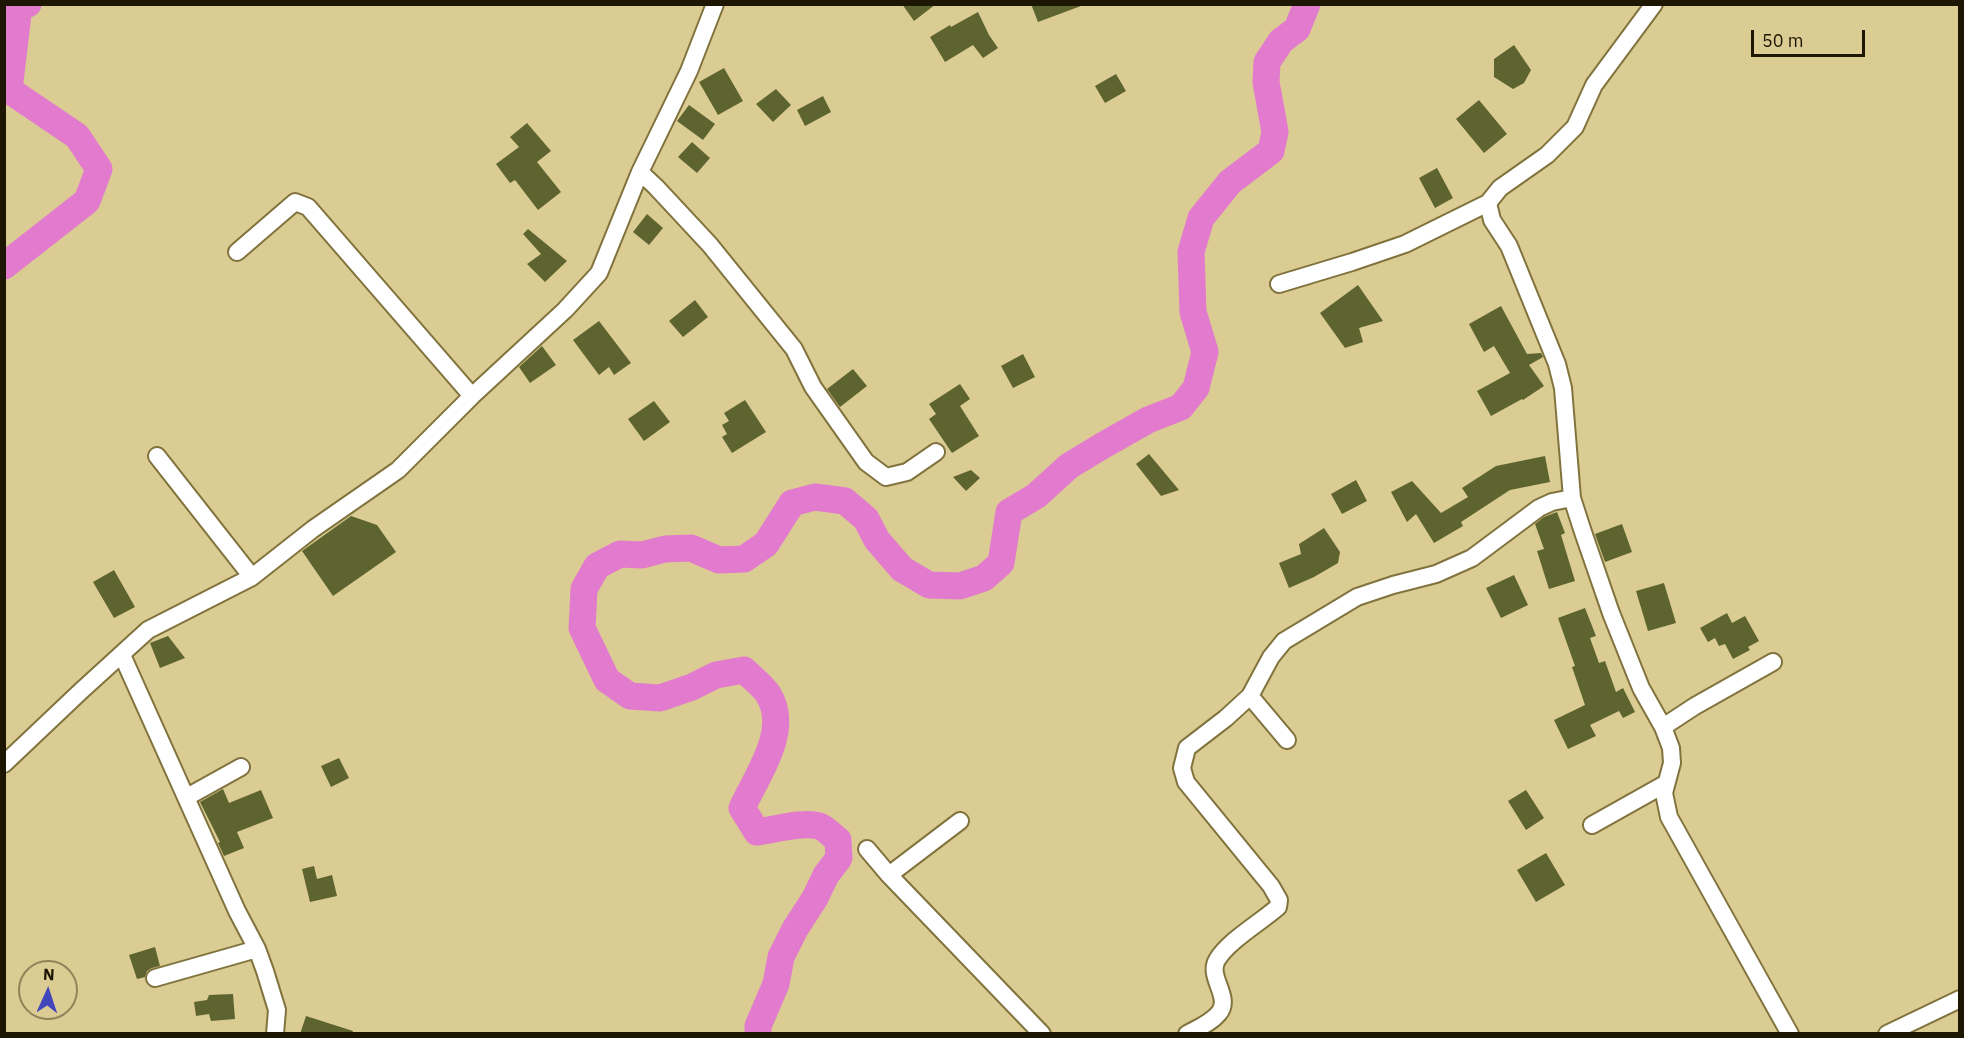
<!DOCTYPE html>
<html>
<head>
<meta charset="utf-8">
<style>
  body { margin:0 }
  #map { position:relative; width:1964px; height:1038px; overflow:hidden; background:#dbcc93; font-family:"IBM Plex Sans",sans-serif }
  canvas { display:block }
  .frame { position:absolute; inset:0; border:6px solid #1c1602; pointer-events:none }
  .north { position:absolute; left:18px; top:960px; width:60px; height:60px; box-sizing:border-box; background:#dbcc93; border:2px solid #8f8359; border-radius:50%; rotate:3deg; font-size:16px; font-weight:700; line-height:24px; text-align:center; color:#1c1602 }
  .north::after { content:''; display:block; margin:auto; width:21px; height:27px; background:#4146bb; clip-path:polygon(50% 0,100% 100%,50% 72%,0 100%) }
  .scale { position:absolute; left:1751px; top:30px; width:114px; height:27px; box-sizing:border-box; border:3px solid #1c1602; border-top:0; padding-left:8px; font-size:18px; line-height:21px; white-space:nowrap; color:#1c1602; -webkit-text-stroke:4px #dbcc93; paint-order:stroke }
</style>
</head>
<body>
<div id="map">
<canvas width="1964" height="1038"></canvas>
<div class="frame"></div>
<div class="north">N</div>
<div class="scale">50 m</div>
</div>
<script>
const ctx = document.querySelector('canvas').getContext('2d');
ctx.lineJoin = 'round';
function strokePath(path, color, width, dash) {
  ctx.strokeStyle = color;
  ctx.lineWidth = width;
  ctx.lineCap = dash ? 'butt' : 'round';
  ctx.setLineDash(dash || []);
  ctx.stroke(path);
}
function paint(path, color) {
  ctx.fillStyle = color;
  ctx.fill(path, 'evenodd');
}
strokePath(new Path2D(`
  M4,266l83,-65 12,-32 -22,-33 -68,-46 10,-84 9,-2
  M758,1034v-8l18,-42 5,-27 14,-28 20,-31 11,-23 13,-17 -1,-18c-6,-4 -12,-12 -19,-14 -16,-5 -45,4 -62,6l-15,-24c15,-33 49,-78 26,-114 -6,-9 -17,-17 -24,-24l-28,5 -24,12 -32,11 -30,-2 -23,-16 -25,-52 2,-39 13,-23 23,-12 22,1 23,-6 26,-1 28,12 25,-1 22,-15 26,-41 23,-6 30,4 21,18 11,21 25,29 27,16 31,1 24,-8 17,-15 8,-51 27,-16 33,-30 33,-20 46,-26 33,-13 15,-19 9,-36 -12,-40 -2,-60 10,-34 29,-36 41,-31 4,-19 -9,-50 1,-20 14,-21 16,-12 10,-25`), '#e27bcd', 27);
paint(new Path2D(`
  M902,4h34l-22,17z
  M1031,4h50v2l-43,16z
  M978,12l11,23 9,13 -15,10 -10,-13 -28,17 -15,-25 20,-12 1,2z
  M1514,45l17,25 -7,13 -11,6 -19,-12v-18z
  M724,68l19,33 -25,14 -19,-33z
  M1116,74l10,17 -21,12 -10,-17z
  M776,89l15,16 -18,17 -17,-18z
  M823,96l8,16 -26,14 -8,-16z
  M1479,100l28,34 -23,19 -28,-34z
  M689,105l26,19 -12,16 -26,-19z
  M527,123l24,28 -14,11 24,30 -23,18 -23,-30 -5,3 -14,-19 23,-17 -9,-10z
  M692,142l18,16 -13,15 -19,-16z
  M1437,168l16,30 -18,10 -16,-30z
  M647,214l16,14 -14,17 -16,-13z
  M528,229l39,32 -22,21 -18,-18 14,-10 -18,-20z
  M1358,285l25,36 -24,7 4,14 -18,6 -25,-35z
  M695,300l13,17 -25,20 -14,-16z
  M1501,306l26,48 14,-1 2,4 -14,8 15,21 -21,14 -1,-1 -31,17 -14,-25 33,-18 -16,-27 -10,6 -15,-28z
  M599,321l32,42 -17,12 -5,-8 -10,8 -26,-35z
  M542,346l14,19 -26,18 -11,-16z
  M1023,354l12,23 -22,11 -12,-22z
  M853,369l14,17 -27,21 -13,-18z
  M960,384l10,15 -10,7 19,30 -27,17 -23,-34 7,-5 -7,-10z
  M745,400l21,32 -34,21 -10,-16 5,-3 -5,-9 7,-4 -5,-8z
  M654,401l16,21 -26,19 -16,-22z
  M1149,454l30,36 -18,6 -25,-32z
  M1545,456l5,26 -40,8 -49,32 2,4 -29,17 -18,-29 -9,8 -16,-30 21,-11 29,32 27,-16 -6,-9 34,-22z
  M971,470l9,8 -14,13 -13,-14z
  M1356,480l11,21 -25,13 -11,-20z
  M1557,512l8,21 -4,2 14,46 -26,8 -12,-38 7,-2 -9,-25 9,-7z
  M351,516l26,9 19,27 -63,44 -31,-45z
  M1622,524l10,28 -27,10 -10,-28z
  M1324,528l16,24 -2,11 -24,14 -25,11 -10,-25 22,-9 -2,-10z
  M114,570l21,37 -21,11 -21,-36z
  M1514,575l14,30 -27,13 -15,-30z
  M1664,583l12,40 -28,8 -12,-40z
  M1585,608l11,28 -6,2 9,25 6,-2 11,31 7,-4 12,24 -12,6 -4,-7 -29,14 6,11 -28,13 -14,-29 31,-15 -13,-38 3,-1 -17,-48z
  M1727,613l5,10 13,-7 14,25 -11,6 2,3 -17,9 -8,-15 -6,2 -4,-8 -7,4 -8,-14z
  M168,636l17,22 -25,10 -10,-25z
  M339,758l10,20 -18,9 -10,-21z
  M223,789l6,14 32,-13 12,28 -36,14 7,16 -20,8 -6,-13 2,-1 -20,-40z
  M1526,790l18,28 -18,12 -18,-29z
  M1546,853l19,32 -29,17 -19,-32z
  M314,866l3,13 15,-4 5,21 -27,6 -8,-33z
  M155,947l5,19 -8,2 -5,3 -2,6 -8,2 -8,-24z
  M233,994l2,25 -24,2 -2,-7 -13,2 -2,-14 13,-2 2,-5z
  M306,1016l47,15 -1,3h-52z`), '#5d642f');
const minor = new Path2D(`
  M1654,4l-60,81 -19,42 -28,28 -47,33 -12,15 4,17 17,26 48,118 6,24 9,110 11,34 28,81 30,75 22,39 8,21 1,15 -8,30 5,24 121,217
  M640,172l16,15 54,58 84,104 19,38 53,75 20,15 21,-5 29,-20
  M237,252l58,-50 13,5 164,189
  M1279,284l73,-22 53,-18 83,-41
  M157,456l95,121
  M122,655l115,256 20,38 8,22 12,39 -2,24
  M1250,696l37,44
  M1663,727l32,-21 78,-44
  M4,764l77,-73 67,-61 104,-53 61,-48 85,-59 74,-74 93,-86 34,-37 41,-101 49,-101 26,-67
  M187,797l54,-30
  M1592,825l73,-41
  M867,849l22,26 153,159
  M889,875l71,-54
  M155,978l102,-29
  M1187,1034c11,-6 24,-11 32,-21 13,-16 -12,-36 -2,-53 11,-19 44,-38 61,-53l1,-7 -8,-14 -85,-104 -4,-14 5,-20 39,-30 24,-22 21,-39 13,-16 73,-44 36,-12 43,-11 36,-16 67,-50 13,-6 20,-4
  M1887,1034l73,-35`);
strokePath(minor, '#81733d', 20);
strokePath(minor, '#fff', 16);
</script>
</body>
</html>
